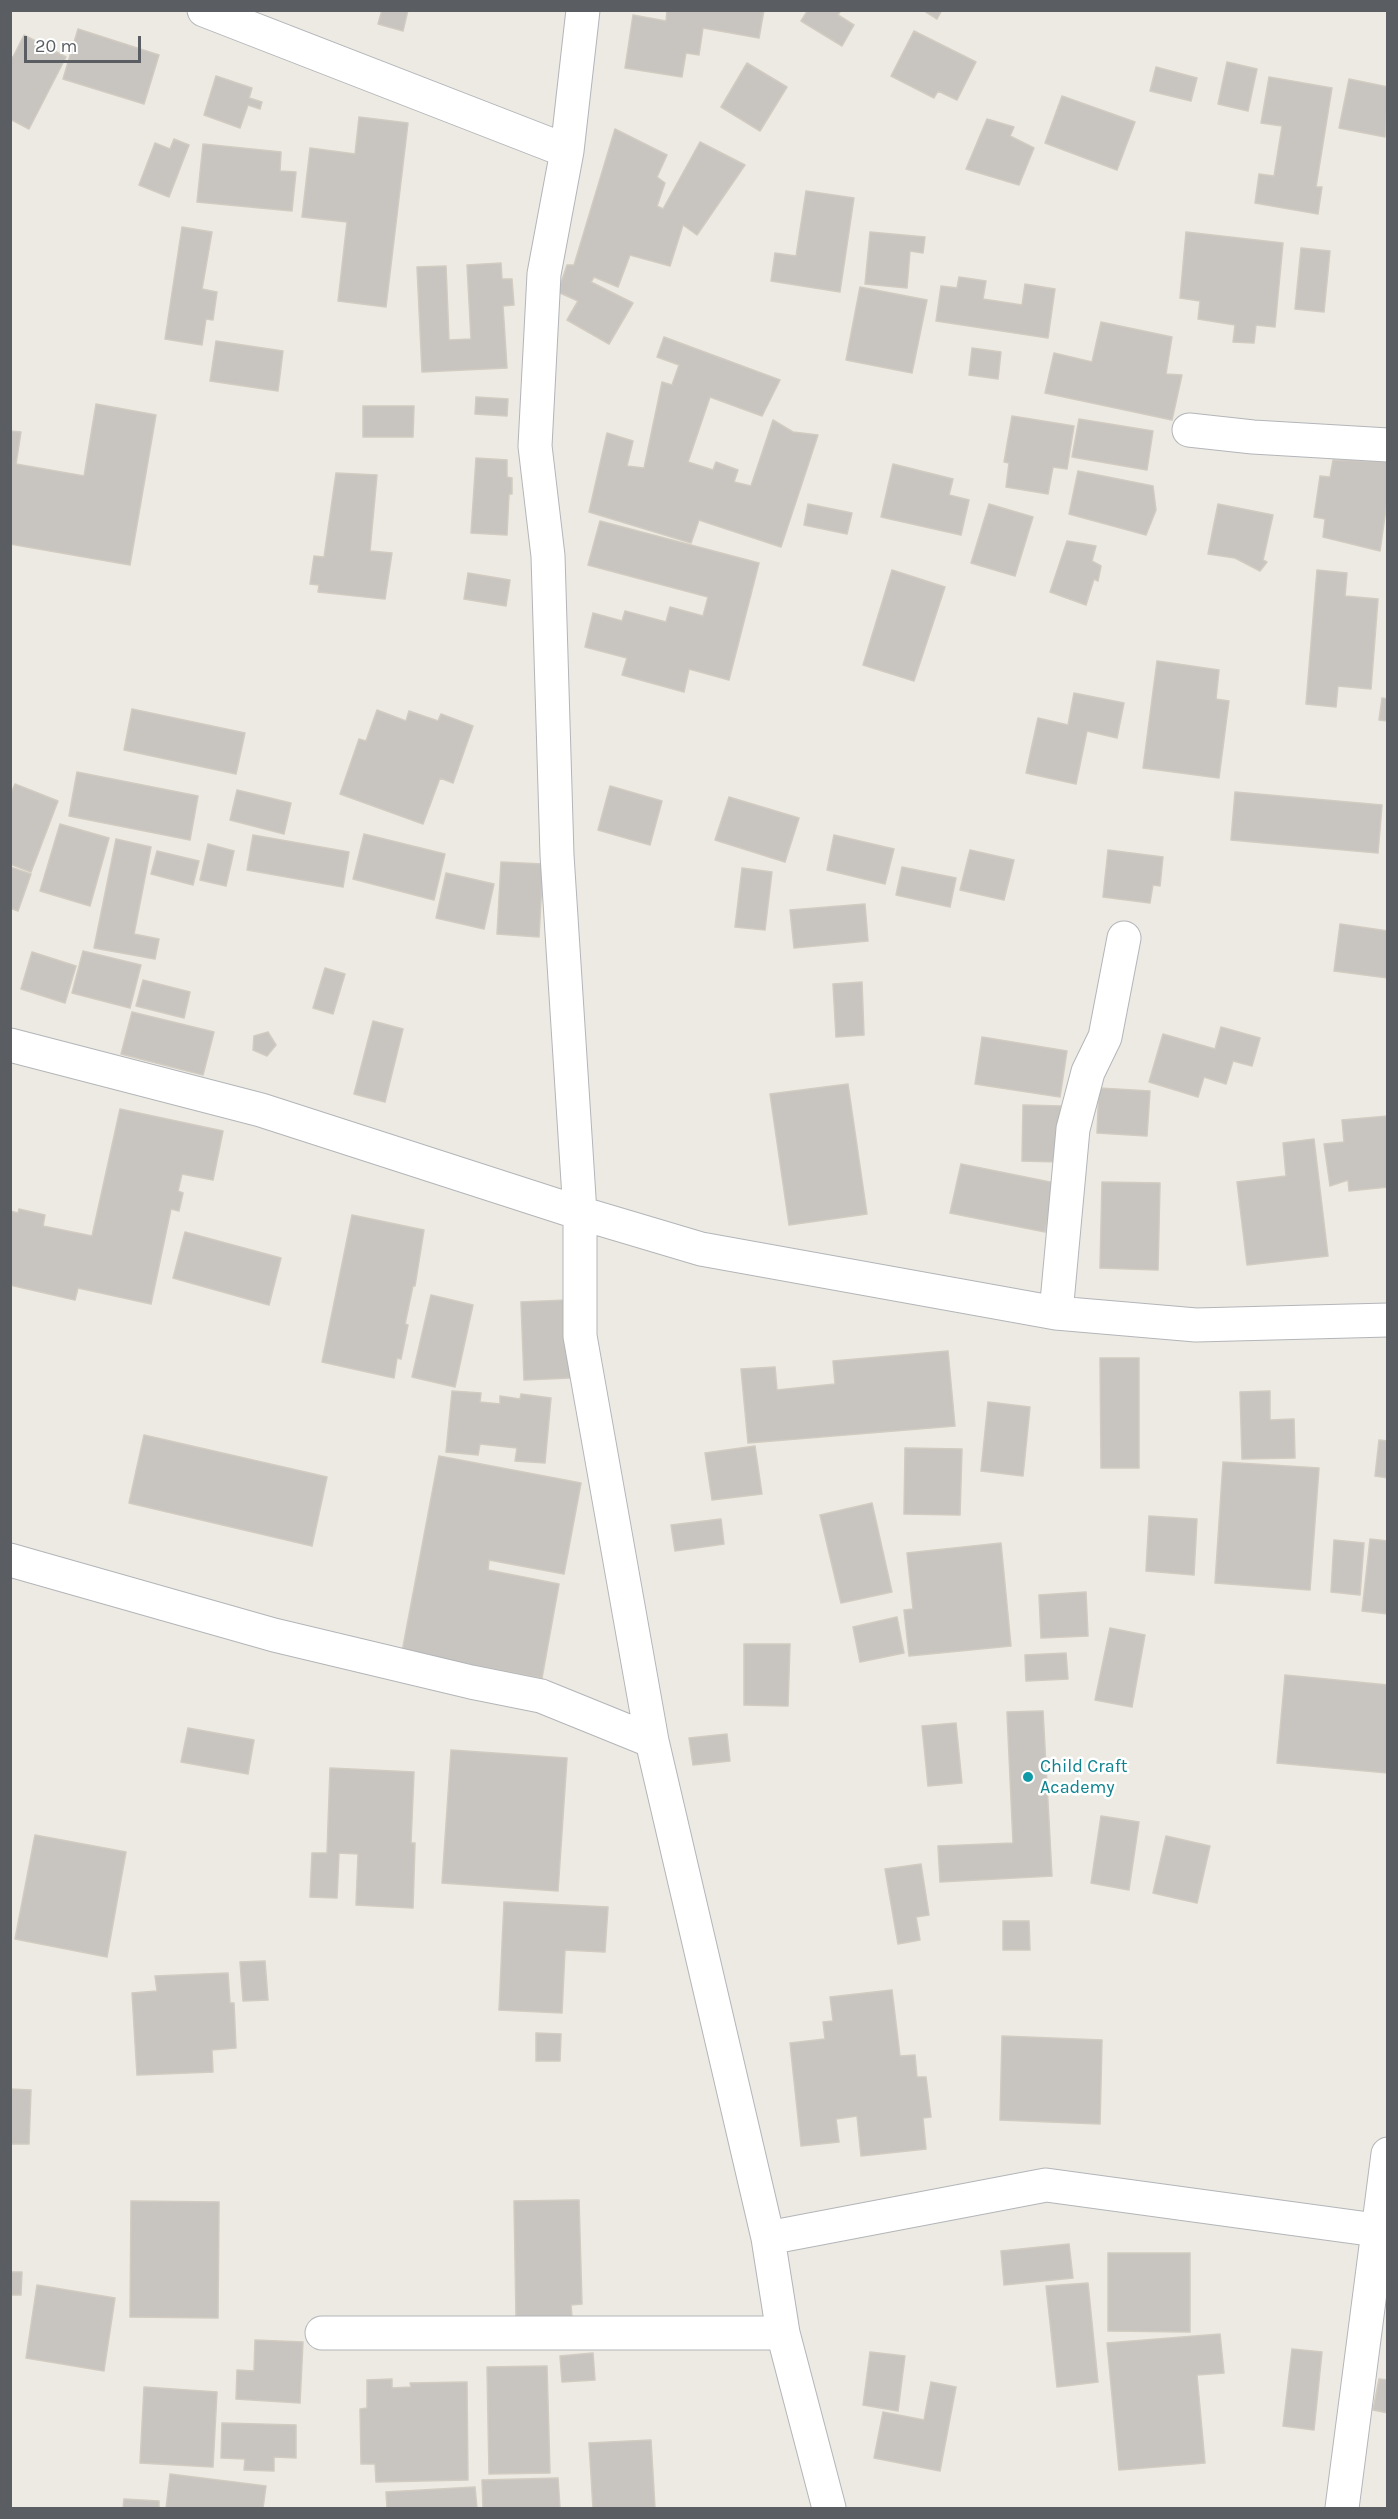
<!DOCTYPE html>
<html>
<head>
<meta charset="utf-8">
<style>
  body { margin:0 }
  #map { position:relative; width:1398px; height:2519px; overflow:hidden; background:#eceae2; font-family:Karla,sans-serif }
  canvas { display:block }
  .frame { position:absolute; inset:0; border:12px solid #5a5e62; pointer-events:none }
  .scale { position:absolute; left:24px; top:36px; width:117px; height:27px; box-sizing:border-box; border:3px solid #5a5e62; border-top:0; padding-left:8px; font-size:18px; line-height:21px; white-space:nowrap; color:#5a5e62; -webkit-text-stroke:4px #fff; paint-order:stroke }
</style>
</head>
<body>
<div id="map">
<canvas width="1398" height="2519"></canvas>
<div class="frame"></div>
<div class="scale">20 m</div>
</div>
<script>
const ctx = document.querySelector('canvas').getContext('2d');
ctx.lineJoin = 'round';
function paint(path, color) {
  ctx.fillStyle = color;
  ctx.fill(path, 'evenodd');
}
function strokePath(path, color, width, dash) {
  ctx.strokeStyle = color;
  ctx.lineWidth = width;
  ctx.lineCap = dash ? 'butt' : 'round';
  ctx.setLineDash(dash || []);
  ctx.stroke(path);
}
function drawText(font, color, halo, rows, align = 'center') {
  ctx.font = font + ' Karla,sans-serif';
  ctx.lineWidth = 5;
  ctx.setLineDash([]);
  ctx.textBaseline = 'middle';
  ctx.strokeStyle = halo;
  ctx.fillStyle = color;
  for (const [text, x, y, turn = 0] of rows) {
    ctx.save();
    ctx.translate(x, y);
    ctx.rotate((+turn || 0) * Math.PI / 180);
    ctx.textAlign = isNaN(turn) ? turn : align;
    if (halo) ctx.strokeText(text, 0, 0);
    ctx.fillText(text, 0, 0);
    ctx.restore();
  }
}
const building = new Path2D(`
  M382,10h26l-5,21 -25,-7z
  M667,10h97l-5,28 -56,-10 -4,27 -13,-2 -4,24 -57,-9 8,-53 33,6z
  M808,10h33l-3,5 16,10 -12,21 -41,-25z
  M923,10h19l-5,9z
  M78,29l81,26 -15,49 -81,-25z
  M914,31l62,31 -19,38 -19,-9 -4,7 -43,-22z
  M24,35l42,22 -37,72 -19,-10v-63l3,1z
  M1227,62l30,7 -9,42 -30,-7z
  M747,63l40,24 -27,44 -39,-24z
  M1156,67l41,11 -6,23 -41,-10z
  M216,76l36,12 -3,10 13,4 -2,7 -12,-4 -8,23 -36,-13z
  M1269,77l63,11 -16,99h6l-4,27 -63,-11 4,-29 15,2 8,-50 -21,-3z
  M1349,79l39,8 -3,50 -46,-9z
  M1062,96l73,26 -18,48 -72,-27z
  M359,117l49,6 -22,184 -48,-6 9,-79 -45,-5 8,-69 45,6z
  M987,119l27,8 -4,9 24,12 -15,37 -53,-16z
  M615,129l52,26 -10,22 8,6 -8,23 6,3 37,-67 45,23 -48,70 -14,-10 -13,41 -40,-11 -12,32 -24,-10 -3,5 42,21 -24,41 -42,-24 11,-19 -20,-9 9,-27h7z
  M174,139l15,6 -20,52 -30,-12 16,-42 15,6z
  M203,144l78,8 -1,19 16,1 -4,39 -95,-9z
  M806,191l48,7 -14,94 -69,-11 4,-28 21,3z
  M182,227l30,5 -10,57 15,3 -4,28 -7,-1 -4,26 -37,-6z
  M870,232l55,5 -2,16 -13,-2 -3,37 -42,-4z
  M1186,232l97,11 -8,84 -19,-2 -2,18 -21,-1 2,-17 -37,-6 2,-18 -20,-3z
  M1301,248l29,3 -6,61 -29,-3z
  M501,263l1,16h10l2,26 -11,1 4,62 -85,4 -5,-105 29,-1 3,74 22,-1 -4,-74z
  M959,277l27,4 -3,18 39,6 3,-21 30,5 -7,49 -112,-17 5,-35 16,2z
  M860,287l67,13 -15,73 -66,-13z
  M1101,322l71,15 -6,37 16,1 -10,45 -127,-27 9,-40 38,9z
  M664,337l116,43 -18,36 -52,-19 -22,65 25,8 3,-8 22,8 -4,12 17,4 22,-66 20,12 25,3 -37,112 -82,-27 -8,23 -102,-31 18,-79 26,8 -6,25 17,2 18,-86 10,3 7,-20 -22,-8z
  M216,341l67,10 -5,40 -68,-10z
  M972,348l29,4 -3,27 -29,-4z
  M476,397l32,2 -1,17 -32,-2z
  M96,404l60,11 -26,150 -120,-21v-113l11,1 -5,32 68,12z
  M363,406h51l-1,31h-50z
  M1012,416l62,10 -7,43 -14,-2 -5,27 -42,-7 3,-24 -5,-1z
  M1079,419l74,12 -6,39 -75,-13z
  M476,458l31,2v17l5,1v16h-3l-2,41 -36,-2z
  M1333,460l55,2v33l-8,56 -57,-14 2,-18 -11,-2 6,-41 10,1z
  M893,464l60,15 -4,16 20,5 -8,35 -80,-18z
  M1078,471l75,15 3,24 -10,25 -77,-21z
  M336,473l41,2 -7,76 22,2 -7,46 -67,-7 1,-7 -9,-1 4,-28 10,1z
  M808,504l44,9 -5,21 -43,-9z
  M989,504l44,13 -18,59 -44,-13z
  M1218,504l55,11 -10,45 4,2 -7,9 -25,-13 -27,-4z
  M600,521l159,42 -30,117 -40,-11 -5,23 -62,-17 5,-17 -42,-11 8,-34 29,8 3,-10 41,11 4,-15 33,9 5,-19 -120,-32z
  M1067,541l29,5 -4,15 9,5 -3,15 -4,-2 -8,26 -36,-13z
  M892,570l53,17 -31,94 -51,-16z
  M1317,570l30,3 -2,23 33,3 -7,90 -33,-3 -2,21 -30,-3z
  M468,573l42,7 -4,26 -42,-7z
  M1157,661l62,9 -3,29 13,2 -10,77 -76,-10z
  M1074,693l50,10 -7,35 -30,-7 -11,53 -50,-11 12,-55 30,7z
  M1382,698l6,1v22l-9,-1z
  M132,709l113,24 -9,41 -112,-24z
  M377,710l29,11 3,-10 29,10 3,-7 32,12 -20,57 -13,-5 -17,46 -83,-30 19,-55 7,2z
  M77,772l121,24 -8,44 -121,-24z
  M15,784l43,17 -27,71 -21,-8v-69z
  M610,786l52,15 -12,44 -52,-15z
  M237,790l54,13 -7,31 -54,-14z
  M1235,792l147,13 -4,48 -147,-13z
  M729,797l70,21 -14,44 -70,-22z
  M60,824l49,14 -19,68 -50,-15z
  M364,834l81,20 -11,46 -81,-21z
  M253,835l96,17 -6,35 -96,-17z
  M834,835l60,14 -9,35 -58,-14z
  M116,839l35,8 -17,87 25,5 -4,20 -61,-11z
  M208,844l26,7 -8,35 -26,-6z
  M970,850l44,10 -10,40 -44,-10z
  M1108,850l55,7 -3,29 -7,-1 -3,18 -47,-6z
  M157,851l42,10 -6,24 -42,-11z
  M501,862l42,2 -4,73 -42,-3z
  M10,867l21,7 -13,37 -8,-3z
  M902,867l54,11 -6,29 -54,-12z
  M742,868l30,4 -7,58 -30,-3z
  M446,873l48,11 -10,45 -48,-11z
  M865,904l3,37 -74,7 -4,-38z
  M1340,924l48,7v47l-54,-7z
  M83,951l58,14 -11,43 -58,-15z
  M32,952l44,14 -11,37 -44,-14z
  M325,968l20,6 -12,40 -20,-6z
  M143,980l47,12 -6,26 -48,-12z
  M862,982l2,53 -28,2 -3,-53z
  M132,1012l82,20 -11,43 -82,-21z
  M373,1021l30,8 -18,73 -31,-8z
  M1221,1027l39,11 -8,28 -19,-5 -7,23 -22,-7 -6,20 -49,-15 14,-48 52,15z
  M268,1032l8,13 -9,11 -14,-6 1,-14z
  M982,1037l85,14 -7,46 -85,-13z
  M848,1084l19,130 -78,11 -19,-131z
  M1099,1088l51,3 -3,45 -50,-3z
  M1023,1105l38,1 -2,56 -37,-1z
  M120,1109l103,22 -10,49 -31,-6 -4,17 5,2 -4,18 -8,-2 -20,95 -73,-16 -3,12 -65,-15v-74l8,2 1,-4 26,6 -2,11 49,10z
  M1388,1116v71l-39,4 -1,-11 -18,6 -6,-42 20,-2 -2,-22z
  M1314,1139l14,117 -81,9 -10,-83 49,-6 -3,-33z
  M961,1164l94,19 -10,49 -95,-19z
  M1102,1182l58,1 -2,87 -58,-2z
  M352,1215l72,15 -9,56h-2l-8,38 3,1 -7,34 -4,-1 -3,20 -72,-16z
  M185,1232l96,26 -12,47 -96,-27z
  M431,1295l42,10 -18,82 -43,-10z
  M567,1300l3,78 -46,2 -3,-78z
  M948,1351l7,75 -207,17 -7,-74 34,-2 2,23 58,-6 -2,-23z
  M1100,1358h39v110h-38z
  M452,1391l29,2 -1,9 20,2v-8l20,3 1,-5 30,4 -6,65 -30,-2 2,-13 -37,-4 -2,11 -32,-3z
  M1270,1391v29l24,-1 1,39 -53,1 -2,-67z
  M988,1402l42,5 -7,69 -42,-5z
  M144,1435l183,42 -15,69 -183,-43z
  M1379,1440l9,1v37l-13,-2z
  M755,1446l7,48 -50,6 -7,-47z
  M905,1448l57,1 -2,66 -56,-1z
  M439,1456l142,27 -17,91 -75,-14 -1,10 71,14 -17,94 -140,-26z
  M1223,1462l96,6 -9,122 -95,-7z
  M872,1503l20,89 -51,11 -21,-88z
  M1149,1516l48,3 -3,56 -48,-4z
  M721,1519l3,25 -49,7 -4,-26z
  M1370,1539l18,2v73l-26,-3z
  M1334,1540l30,3 -4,52 -29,-3z
  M1001,1543l10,103 -102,10 -5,-46 9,-1 -6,-56z
  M1086,1592l2,44 -47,2 -2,-43z
  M897,1617l7,36 -44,9 -7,-35z
  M1110,1628l35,7 -13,72 -37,-7z
  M744,1644h46l-2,62 -44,-1z
  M1066,1653l2,26 -42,2 -1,-26z
  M1285,1675l103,10v88l-111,-10z
  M1043,1711l9,165 -112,6 -2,-36 75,-3 -6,-131z
  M956,1723l6,60 -34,3 -6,-60z
  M188,1728l66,12 -6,34 -67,-12z
  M727,1734l3,27 -37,4 -4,-27z
  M451,1750l116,8 -9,133 -116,-8z
  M330,1768l84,4 -3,71h4l-2,65 -57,-3 2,-51 -19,-1 -2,45 -27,-1 2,-44h15z
  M1101,1816l38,6 -10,68 -38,-7z
  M35,1835l91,17 -19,105 -92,-18z
  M1166,1836l44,10 -13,57 -44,-10z
  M921,1864l8,51 -13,2 4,23 -22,4 -13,-75z
  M504,1902l104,5 -3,45 -40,-2 -3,63 -63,-3z
  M1003,1921h26l1,29h-27z
  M265,1961l3,39 -25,1 -3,-39z
  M228,1973l2,30h4l2,45 -24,2 1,22 -76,3 -5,-82 25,-2 -2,-15z
  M892,1990l8,66 15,-1 2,22h9l5,40 -8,1 3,31 -65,7 -4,-40 -21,3 3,23 -38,4 -11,-103 35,-4 -2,-17 10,-1 -3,-24z
  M536,2033l25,1 -1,27h-24z
  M1002,2036l100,4 -2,84 -100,-4z
  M10,2089l21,1 -2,54h-19z
  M579,2200l3,104 -11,1 1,12 -56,1 -2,-117z
  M131,2201l88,1 -1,116 -88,-1z
  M1069,2244l4,34 -69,7 -3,-34z
  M1108,2253h82v79l-82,-1z
  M10,2272h12l-1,23h-11z
  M1088,2283l10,99 -41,5 -11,-101z
  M37,2285l78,13 -11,73 -78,-13z
  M1220,2334l4,39 -27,2 8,88 -86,7 -12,-127z
  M255,2340l48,2 -3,61 -64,-4 1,-29 17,1z
  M1292,2349l30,3 -8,78 -31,-4z
  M870,2352l35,4 -7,55 -35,-6z
  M593,2353l2,27 -33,2 -2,-26z
  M547,2366l3,107 -61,1 -2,-107z
  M392,2379v9l19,-1 -1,-4 57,-1 1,98 -92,2 -1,-18h-14l-1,-55 7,-1v-28z
  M1379,2379l9,1v33l-15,-3z
  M931,2382l25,5 -16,84 -66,-13 9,-46 41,8z
  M144,2387l73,5 -4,75 -73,-4z
  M222,2423l74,2v33l-22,-1v14l-30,-1 1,-11 -24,-1z
  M651,2440l4,68h-62l-4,-65z
  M170,2474l96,12 -3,22h-97z
  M558,2478l2,30h-77l-1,-28z
  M475,2487l2,21h-90l-1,-16z
  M124,2499l35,2v7h-36z`);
paint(building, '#c8c4bf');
strokePath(building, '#d1cbc1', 1.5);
const minor = new Path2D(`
  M204,10l363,141
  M583,10l-16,141 -23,123 -9,172 13,110 9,299 23,358v123l72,405 116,497 15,95 46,175
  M1189,430l64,7 135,8
  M10,1045l251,65 319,103 121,36 355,64 140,12 192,-5
  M1056,1313l17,-184 15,-57 17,-35 19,-99
  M10,1560l264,75 197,47 70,14 111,45
  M768,2238l278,-53 330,45
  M322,2333h461
  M1342,2508l46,-354`);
strokePath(minor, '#b3b5b9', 35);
strokePath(minor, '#fff', 33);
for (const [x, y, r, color] of [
  [1028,1777,6,"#0f9aa8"]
]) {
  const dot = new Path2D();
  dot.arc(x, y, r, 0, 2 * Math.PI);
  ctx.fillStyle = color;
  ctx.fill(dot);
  strokePath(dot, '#fff', 2);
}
drawText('18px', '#0d838f', '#fff', [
  ["Child Craft",1040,1767],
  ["Academy",1040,1788]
], 'left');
</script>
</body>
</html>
